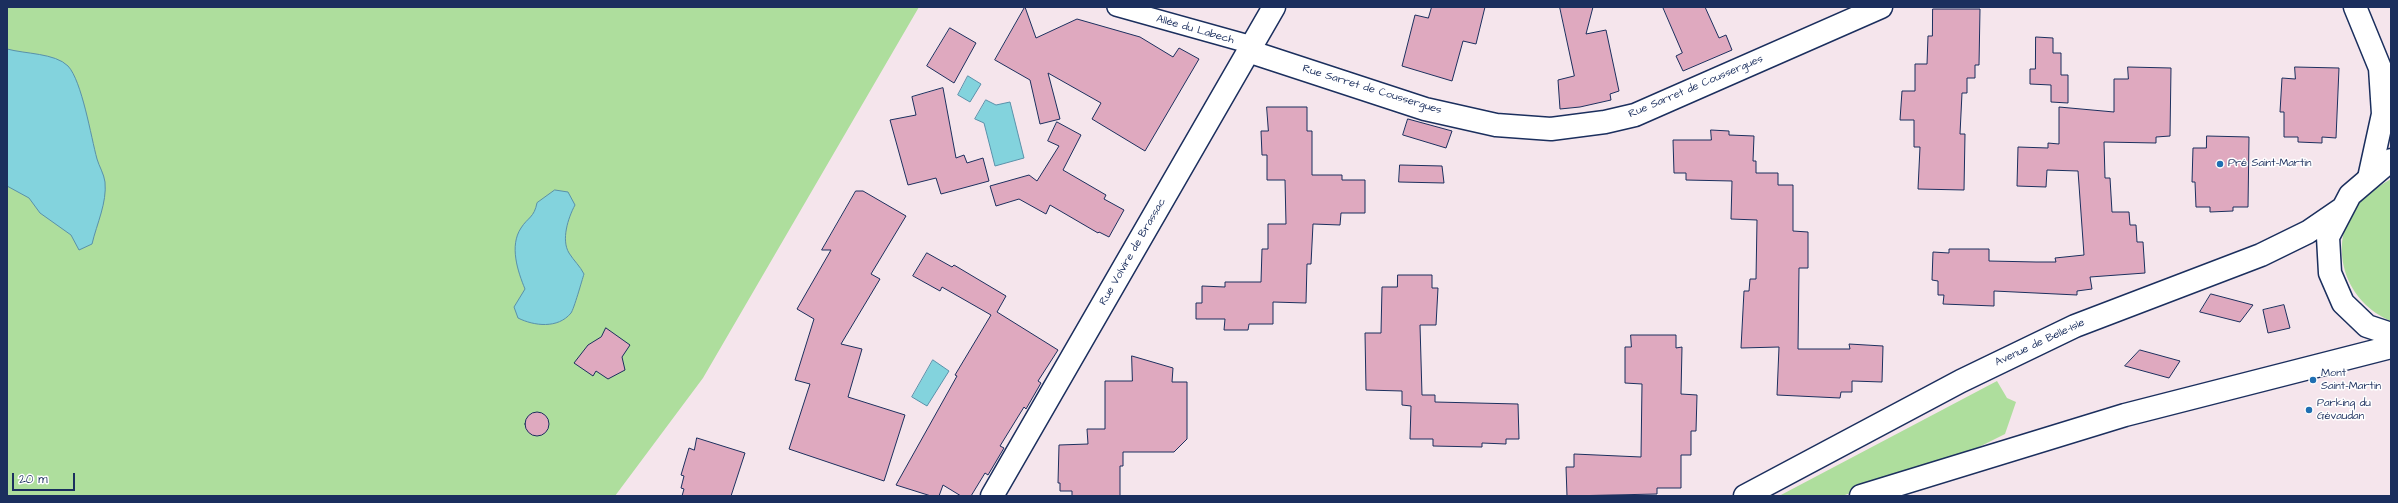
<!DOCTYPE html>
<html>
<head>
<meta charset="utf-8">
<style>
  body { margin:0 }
  #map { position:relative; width:2398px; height:503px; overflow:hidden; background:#f5e5ec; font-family:"Architects Daughter",sans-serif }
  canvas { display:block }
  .frame { position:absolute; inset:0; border:8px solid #1b2f5e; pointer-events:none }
  .scale { position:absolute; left:12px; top:473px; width:63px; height:18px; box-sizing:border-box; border:2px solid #1b2f5e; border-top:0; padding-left:5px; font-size:12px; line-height:14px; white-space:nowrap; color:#1b2f5e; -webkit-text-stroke:3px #fff; paint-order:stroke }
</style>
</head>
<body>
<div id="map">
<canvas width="2398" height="503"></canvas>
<div class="frame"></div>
<div class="scale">20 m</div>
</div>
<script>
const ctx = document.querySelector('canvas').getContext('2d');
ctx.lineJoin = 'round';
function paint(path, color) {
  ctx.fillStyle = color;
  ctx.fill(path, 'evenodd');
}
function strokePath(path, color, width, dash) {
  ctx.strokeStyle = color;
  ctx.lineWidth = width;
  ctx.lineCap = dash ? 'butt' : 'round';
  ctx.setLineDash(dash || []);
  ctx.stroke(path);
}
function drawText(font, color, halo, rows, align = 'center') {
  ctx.font = font + ' "Architects Daughter",sans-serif';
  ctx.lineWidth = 3;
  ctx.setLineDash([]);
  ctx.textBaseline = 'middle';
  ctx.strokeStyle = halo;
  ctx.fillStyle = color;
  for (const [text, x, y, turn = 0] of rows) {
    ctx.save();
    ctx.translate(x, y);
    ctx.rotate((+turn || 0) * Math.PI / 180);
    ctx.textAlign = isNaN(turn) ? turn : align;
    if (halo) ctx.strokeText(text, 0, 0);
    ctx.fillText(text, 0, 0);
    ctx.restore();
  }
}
paint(new Path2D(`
  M7,7h912l-216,371 -88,118h-608z
  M2391,179v142c-44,-18 -63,-70 -38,-111 8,-13 26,-24 38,-31z
  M1997,381l10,17 9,4 -11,32 -36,18 -127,44h-63z`), '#aede9d');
const water = new Path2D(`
  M7,49c18,5 48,4 61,17 14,15 23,71 29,93 2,7 7,15 8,23 2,21 -8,41 -13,62l-13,6 -8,-15 -31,-22 -11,-15 -22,-12z
  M968,76l13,8 -11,18 -12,-7z
  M986,100l10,5 14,-3 14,56 -29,8 -11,-43 -9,-4z
  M555,190l13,2 7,13c-7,13 -14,35 -6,48 5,8 11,13 15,21 -2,6 -10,35 -13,39 -13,16 -37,13 -53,5l-4,-11 11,-18c-7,-17 -16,-43 -4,-61 7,-11 13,-10 16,-25z
  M933,360l16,11 -22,35 -15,-9z`);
paint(water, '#83d3dd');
strokePath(water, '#5991aa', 1);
const building = new Path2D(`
  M1025,7l11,31 41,-19 63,18 33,20 6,-9 20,11 -54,92 -53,-32 9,-16 -53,-30 12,46 -20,5 -10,-44 -35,-20z
  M1432,7h53l-9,37 -13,-3 -11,40 -50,-15 13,-51 13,3z
  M1560,7h33l-7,27 20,-4 13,61 -9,3 1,6 -31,7 -20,2 -2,-29 16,-4z
  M1663,7h42l14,31 7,-3 6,15 -49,21 -7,-15 6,-3z
  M1933,9h47l-1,56h-4v13h-8v15h-5l-2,41h5l-1,56 -46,-1 2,-42h-6v-27h-14l2,-29h13v-27h12l1,-28h4z
  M950,28l26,15 -22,40 -27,-17z
  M2036,37l17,1v15h8v22h7v28l-17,-1v-17l-21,-1v-15h5z
  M2128,67l43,1 -1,68 -14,1v6l-52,-1 1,36h5l2,34h17l1,13h6l1,17h6l2,31 -55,4 2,12 -15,2v4l-83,-4v15l-51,-2 1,-9h-6v-14l-6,-1 1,-28 16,1v-4h40v12l47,1h20l-1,-4 29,-3 -6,-84 -31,-1 -1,17 -29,-1 1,-39 30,1v-5l11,1v-37l55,5v-33h14z
  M2295,67l44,1 -3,70 -14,-1v6l-24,-1v-5h-14v-25h-4l2,-34 13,1z
  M943,88l13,70 8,-3 3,8 16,-5 6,23 -48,13 -5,-16 -28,7 -18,-65 26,-5 -4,-18z
  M1267,107h40v24h5v44h30v5h23v33h-24l-1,12 -27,-1 -2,40h-4l-1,39 -33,-1v22h-24l-1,6h-24l1,-11h-29v-16h6v-17l23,1v-5h36l1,-33h6v-25h18l-1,-44h-18v-25h-5l-1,-24h7z
  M1408,119l44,12 -6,17 -43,-13z
  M1057,122l24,13 -18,35 43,25 -2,4 20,11 -15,27 -10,-5 -1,1 -48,-28 -4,9 -27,-15 -23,7 -6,-20 39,-11 8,6 22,-35 -11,-5z
  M1711,130l18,1v4l25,1 -1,25h3v12h22v12h15v46l15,1v36h-9l-1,81h52l-1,-5 34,2 -1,36 -30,-1v11h-11l-1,6 -63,-3 2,-48 -38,1 3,-57h5l1,-12h6l1,-59 -26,-1 1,-38 -46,-1v-7h-12l-1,-33h38z
  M2207,136l42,1 -1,70h-15v4l-23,1v-5h-14l-1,-25h-3l1,-34h13z
  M1400,165l42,1 2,17 -45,-1z
  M856,191h7l43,25 -35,58 9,5 -39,65 21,5 -14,48 57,18 -21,66 -95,-32 21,-65 -15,-4 19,-61 -17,-10 34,-59h-9z
  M927,253l25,14 2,-2 52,31 -9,16 61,38 -20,31 3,2 -15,26 -2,-2 -24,39 4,2 -16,27 -3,-2 -14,23h-10l-18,-11 -4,11h-8l-35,-11 61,-109 -2,-1 36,-60 -49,-28 -2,4 -27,-15z
  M1398,275h34v13h6l-2,37h-16l2,70h13v7l83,2 1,35h-13v5l-24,-1v4l-49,-1v-7h-23l1,-33 -9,-1v-14l-36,-1 -1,-57h16l1,-46h15z
  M2211,294l42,11 -13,17 -40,-10z
  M2284,305l6,23 -22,5 -5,-23z
  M606,328l24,17 -8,12 3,13 -17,9 -12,-8 -3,5 -19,-13 14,-18 13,-8z
  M1631,335h45v13l6,-1 -1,47 16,1 -1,36h-5v24h-10v33h-24v6l-90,2 -1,-29h8v-13l67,3 1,-73 -17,-1v-36h6z
  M2140,350l40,11 -11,17 -44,-12z
  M1132,356l41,12 -1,14h15v57l-13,13h-51v14h-3v30h-48v-5h-12v-8h-2l1,-38 29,-1 -1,-15h18v-48h27z
  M525 424a12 12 0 1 1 24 0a12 12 0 1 1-24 0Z
  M697,438l48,15 -14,43h-49l2,-7 -3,-1 3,-12 -3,-1 8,-27 5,2z`);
paint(building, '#dfa9bf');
strokePath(building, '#1b2f5e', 1);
const pedestrian = new Path2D(`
  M1116,7l136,38`);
const minor = new Path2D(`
  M2355,7l25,61 3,46 -14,64
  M1248,51l177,58 71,16 55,4 54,-7 30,-7 246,-108
  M992,496l282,-489`);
const tertiary = new Path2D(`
  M2391,160l-41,35 -22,42 2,36 13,30 24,23 24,8
  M1745,496l216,-115 114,-55 186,-71 47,-23 35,-24
  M1861,496l264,-81 266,-68`);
strokePath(pedestrian, '#1b2f5e', 20);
strokePath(minor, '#1b2f5e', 25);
strokePath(tertiary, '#1b2f5e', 25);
strokePath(pedestrian, '#fff', 17);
strokePath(minor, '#fff', 22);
strokePath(tertiary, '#fff', 22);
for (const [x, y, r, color] of [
  [2220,164,4,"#1f6fb2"],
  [2313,380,4,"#1f6fb2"],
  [2309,410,4,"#1f6fb2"]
]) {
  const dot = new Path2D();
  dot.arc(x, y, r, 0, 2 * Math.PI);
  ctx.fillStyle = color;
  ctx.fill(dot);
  strokePath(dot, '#fff', 1.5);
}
drawText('11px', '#1b2f5e', '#fff', [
  ["Allée du Labech",1195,30,16],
  ["Rue Sarret de Coussergues",1696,87,-23],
  ["Rue Sarret de Coussergues",1372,90,17],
  ["Rue Volvire de Brassac",1133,252,-60],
  ["Avenue de Belle-Isle",2040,343,-25]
]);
drawText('11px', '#1b2f5e', '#fff', [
  ["Pré Saint-Martin",2228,164],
  ["Mont",2321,374],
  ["Saint-Martin",2321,387],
  ["Parking du",2317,404],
  ["Gévaudan",2317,417]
], 'left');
</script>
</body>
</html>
